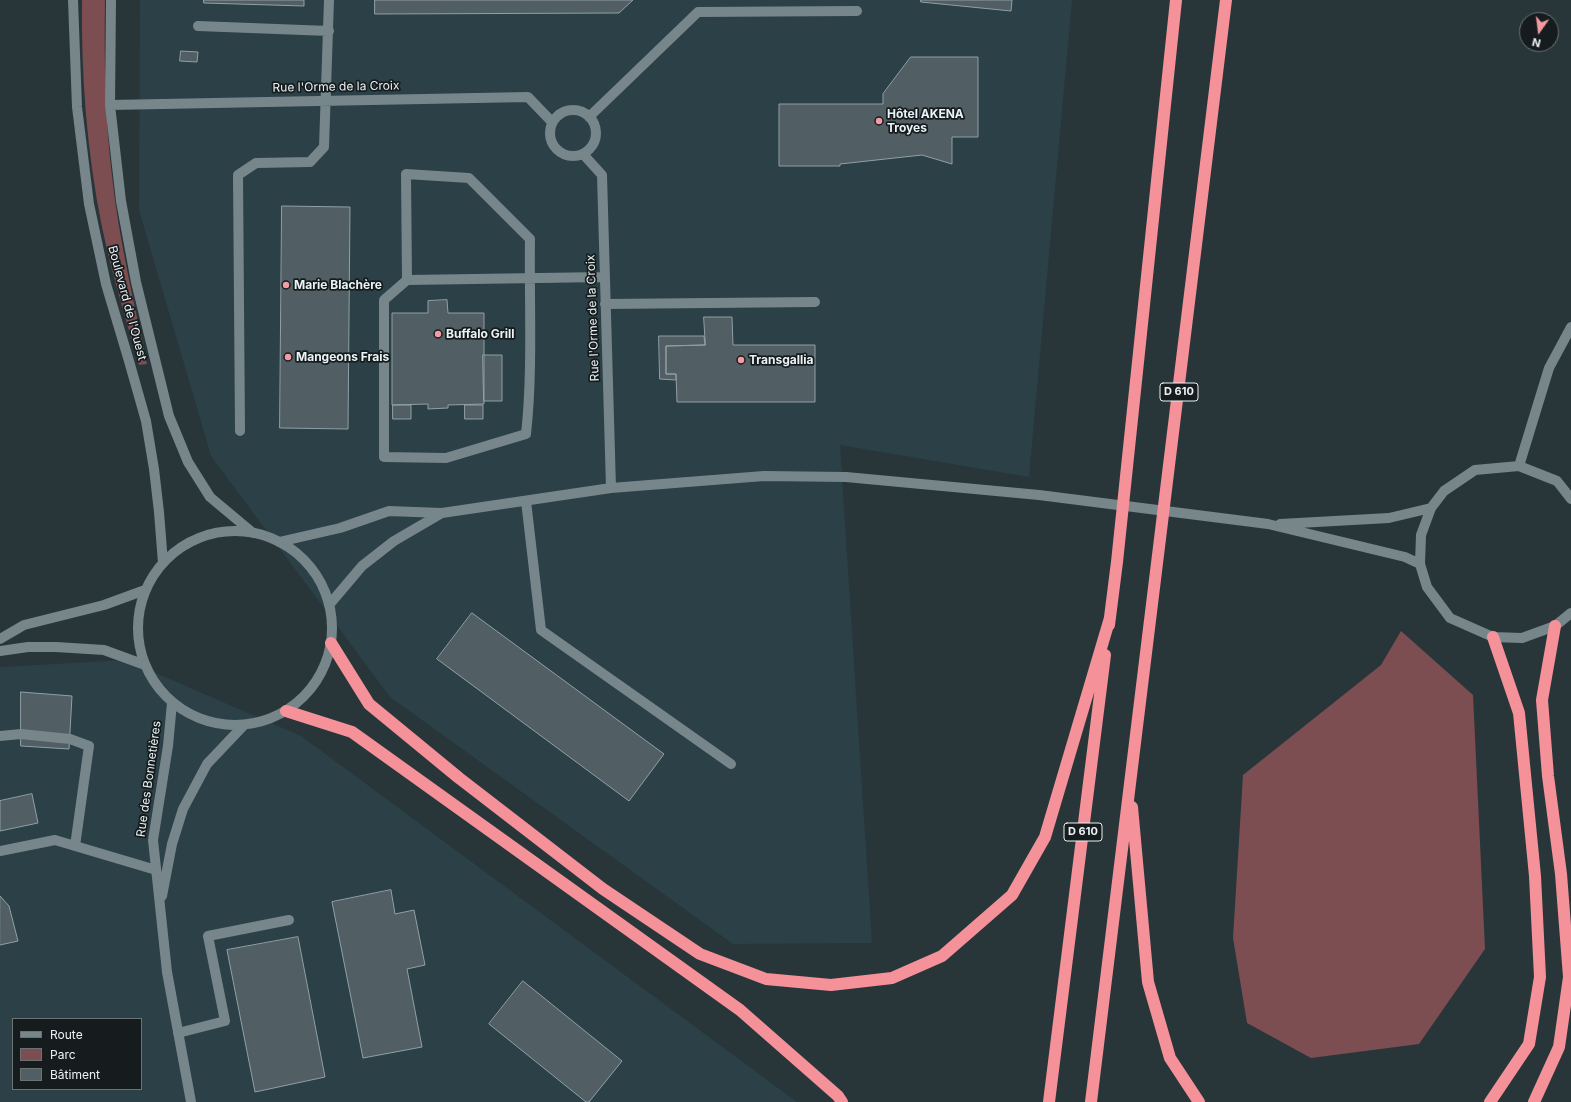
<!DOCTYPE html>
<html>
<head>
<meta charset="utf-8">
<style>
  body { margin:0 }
  #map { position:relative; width:1571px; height:1102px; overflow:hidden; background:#28363a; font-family:Inter,sans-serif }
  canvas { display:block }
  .legend { position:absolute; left:12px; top:1018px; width:130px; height:72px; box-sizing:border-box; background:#161c1e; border:1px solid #6a7274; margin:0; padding:5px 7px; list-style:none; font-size:12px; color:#e9f2f4 }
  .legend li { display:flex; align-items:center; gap:8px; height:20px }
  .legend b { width:20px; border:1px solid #6a7274 }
  .north { position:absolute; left:1519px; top:12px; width:40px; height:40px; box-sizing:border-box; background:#161c1e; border:1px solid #6a7274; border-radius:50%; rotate:194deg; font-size:11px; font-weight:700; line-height:16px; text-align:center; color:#e9f2f4 }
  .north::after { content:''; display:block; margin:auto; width:14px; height:18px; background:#f49aa1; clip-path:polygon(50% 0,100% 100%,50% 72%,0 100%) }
</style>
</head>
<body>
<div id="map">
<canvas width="1571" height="1102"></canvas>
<ul class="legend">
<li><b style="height:5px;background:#77868b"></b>Route</li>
<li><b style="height:11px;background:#7c4e51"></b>Parc</li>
<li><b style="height:11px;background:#515f64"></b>Bâtiment</li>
</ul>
<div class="north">N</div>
</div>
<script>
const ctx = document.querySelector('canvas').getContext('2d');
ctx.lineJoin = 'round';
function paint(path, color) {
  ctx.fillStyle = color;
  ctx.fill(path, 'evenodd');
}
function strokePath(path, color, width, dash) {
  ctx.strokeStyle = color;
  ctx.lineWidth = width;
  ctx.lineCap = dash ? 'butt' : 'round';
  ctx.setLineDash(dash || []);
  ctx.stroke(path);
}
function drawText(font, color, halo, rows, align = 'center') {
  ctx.font = font + ' Inter,sans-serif';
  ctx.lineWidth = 3.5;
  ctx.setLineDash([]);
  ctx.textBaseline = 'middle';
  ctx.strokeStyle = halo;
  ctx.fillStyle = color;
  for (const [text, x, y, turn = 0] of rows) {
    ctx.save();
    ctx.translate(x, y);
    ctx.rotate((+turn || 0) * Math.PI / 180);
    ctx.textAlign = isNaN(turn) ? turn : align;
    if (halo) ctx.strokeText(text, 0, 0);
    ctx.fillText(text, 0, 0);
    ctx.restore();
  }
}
paint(new Path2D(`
  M140,0h932l-43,477 -189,-32 32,498 -139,1 -343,-247 -179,-241 -72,-246z
  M126,660l175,76 496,366h-797v-435zM13,1019h128v70h-128z`), '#2b4047');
paint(new Path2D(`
  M82,0h23c-1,59 0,118 7,176 7,64 22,126 35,188l-8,1c-13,-46 -27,-91 -37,-138 -15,-74 -21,-151 -20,-227z
  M1401,631l72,64 12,254 -66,95 -108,14 -64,-35 -14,-85 10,-163 138,-110z`), '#7c4e51');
const building = new Path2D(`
  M204,0h100v6l-100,-3z
  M375,0h258l-14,13 -244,1z
  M921,0h91l-1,11 -90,-9z
  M181,51l17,1 -1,10 -17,-1z
  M911,57h67v80h-26v27l-30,-9 -82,9v2h-61v-62h104v-10z
  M282,206l68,1 -2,222 -68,-1z
  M447,300l1,13h36v91l-36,1v3l-20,1v-5l-36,1v-92h36v-12z
  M704,317h28l1,28h82v57h-138l-1,-28h-10v-28l39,-1z
  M659,336h45l1,9 -39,1v28h10v6l-16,-1z
  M483,355h19v46h-18z
  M393,405h18v14h-18z
  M465,405h18v14h-18z
  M472,613l192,141 -35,47 -192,-142z
  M21,692l51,4 -3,53 -48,-3z
  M32,794l6,29 -38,8v-30z
  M391,890l4,24 19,-4 11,55 -18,4 15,78 -59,11 -31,-156z
  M0,896l9,10 9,35 -18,4z
  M298,937l27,140 -70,15 -28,-142z
  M523,981l99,80 -33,41h-3l-97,-78z`);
paint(building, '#515f64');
strokePath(building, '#91a0a6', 1);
strokePath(new Path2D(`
  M73,0l4,107 12,97 17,80 23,77 17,60 8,48 5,43 4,51
  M111,0l-1,105 11,96 15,81 33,134 19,46 22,35 43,36
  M198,26l131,5
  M110,105l418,-8 24,25
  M550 133a23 23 0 1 1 46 0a23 23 0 1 1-46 0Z
  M589,117l109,-105 159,-1
  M583,154l19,21 9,313
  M407,280l-1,-106 63,4 61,61c-1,63 3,132 -4,195l-80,24 -62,-1v-157l23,-20 198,-3
  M605,304l210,-2
  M240,431l-2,-256 18,-12 54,-1 14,-15 5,-147
  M1519,466l30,-98 22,-41
  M1571,499l-14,-18 -38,-15 -44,4 -31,21 -13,17 -10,27 -1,29 7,23 23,31 43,19 29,1 33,-12 16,-13
  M526,501l15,129 190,134
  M1280,524l109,-6 42,-10
  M138 628a97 97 0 1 1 194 0a97 97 0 1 1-194 0Z
  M279,542l61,-14 49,-17 53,2 169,-25 153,-12 82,1 193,18 229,29 137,33 15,7
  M329,605l33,-39 32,-25 48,-28
  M0,639l24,-14 80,-20 41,-15
  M0,651l28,-4h28l48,3 41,15
  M172,703l-4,43 -15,94 14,132 24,130
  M0,736l21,-2 49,5 19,7 -14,100
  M0,851l55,-11 101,30
  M162,896l10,-52 11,-35 24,-45 37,-39
  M178,1033l47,-12 -17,-85 81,-16`), '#77868b', 10);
strokePath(new Path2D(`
  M1109,625l8,-63 59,-562
  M331,643l38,61 90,74 144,111 97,65 66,25 65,6 61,-7 50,-22 70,-61 33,-58 65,-219
  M286,711l66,21 388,278 98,86 4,6
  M1132,807l16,175 22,76 29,44
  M1049,1102l56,-447
  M1091,1102l135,-1102
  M1490,1102l39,-58 11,-67 -5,-101 -16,-163 -26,-76
  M1534,1102l25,-55 10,-70 -8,-103 -13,-98 -6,-76 13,-74`), '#f59199', 12);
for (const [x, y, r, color] of [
  [879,121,4,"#f49aa1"],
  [286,285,4,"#f49aa1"],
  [438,334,4,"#f49aa1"],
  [288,357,4,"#f49aa1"],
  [741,360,4,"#f49aa1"]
]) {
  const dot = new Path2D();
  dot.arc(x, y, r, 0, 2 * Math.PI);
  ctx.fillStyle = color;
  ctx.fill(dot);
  strokePath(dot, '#161c1e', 1.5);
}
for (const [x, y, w] of [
  [1179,392,38],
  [1083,832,38]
]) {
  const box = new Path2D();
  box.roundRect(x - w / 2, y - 9, w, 18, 3);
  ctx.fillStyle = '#161c1e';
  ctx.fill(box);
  strokePath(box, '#e9f2f4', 1);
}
drawText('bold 11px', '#e9f2f4', null, [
  ["D 610",1179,392],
  ["D 610",1083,832]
]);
drawText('12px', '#e9f2f4', '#161c1e', [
  ["Rue l'Orme de la Croix",336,87,-1],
  ["Boulevard de l'Ouest",127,303,75],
  ["Rue l'Orme de la Croix",593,318,-92],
  ["Rue des Bonnetières",149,779,-82]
]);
drawText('bold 12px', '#e9f2f4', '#161c1e', [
  ["Hôtel AKENA",887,114],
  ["Troyes",887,128],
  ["Marie Blachère",294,285],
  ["Buffalo Grill",446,334],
  ["Mangeons Frais",296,357],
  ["Transgallia",749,360]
], 'left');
</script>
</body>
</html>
